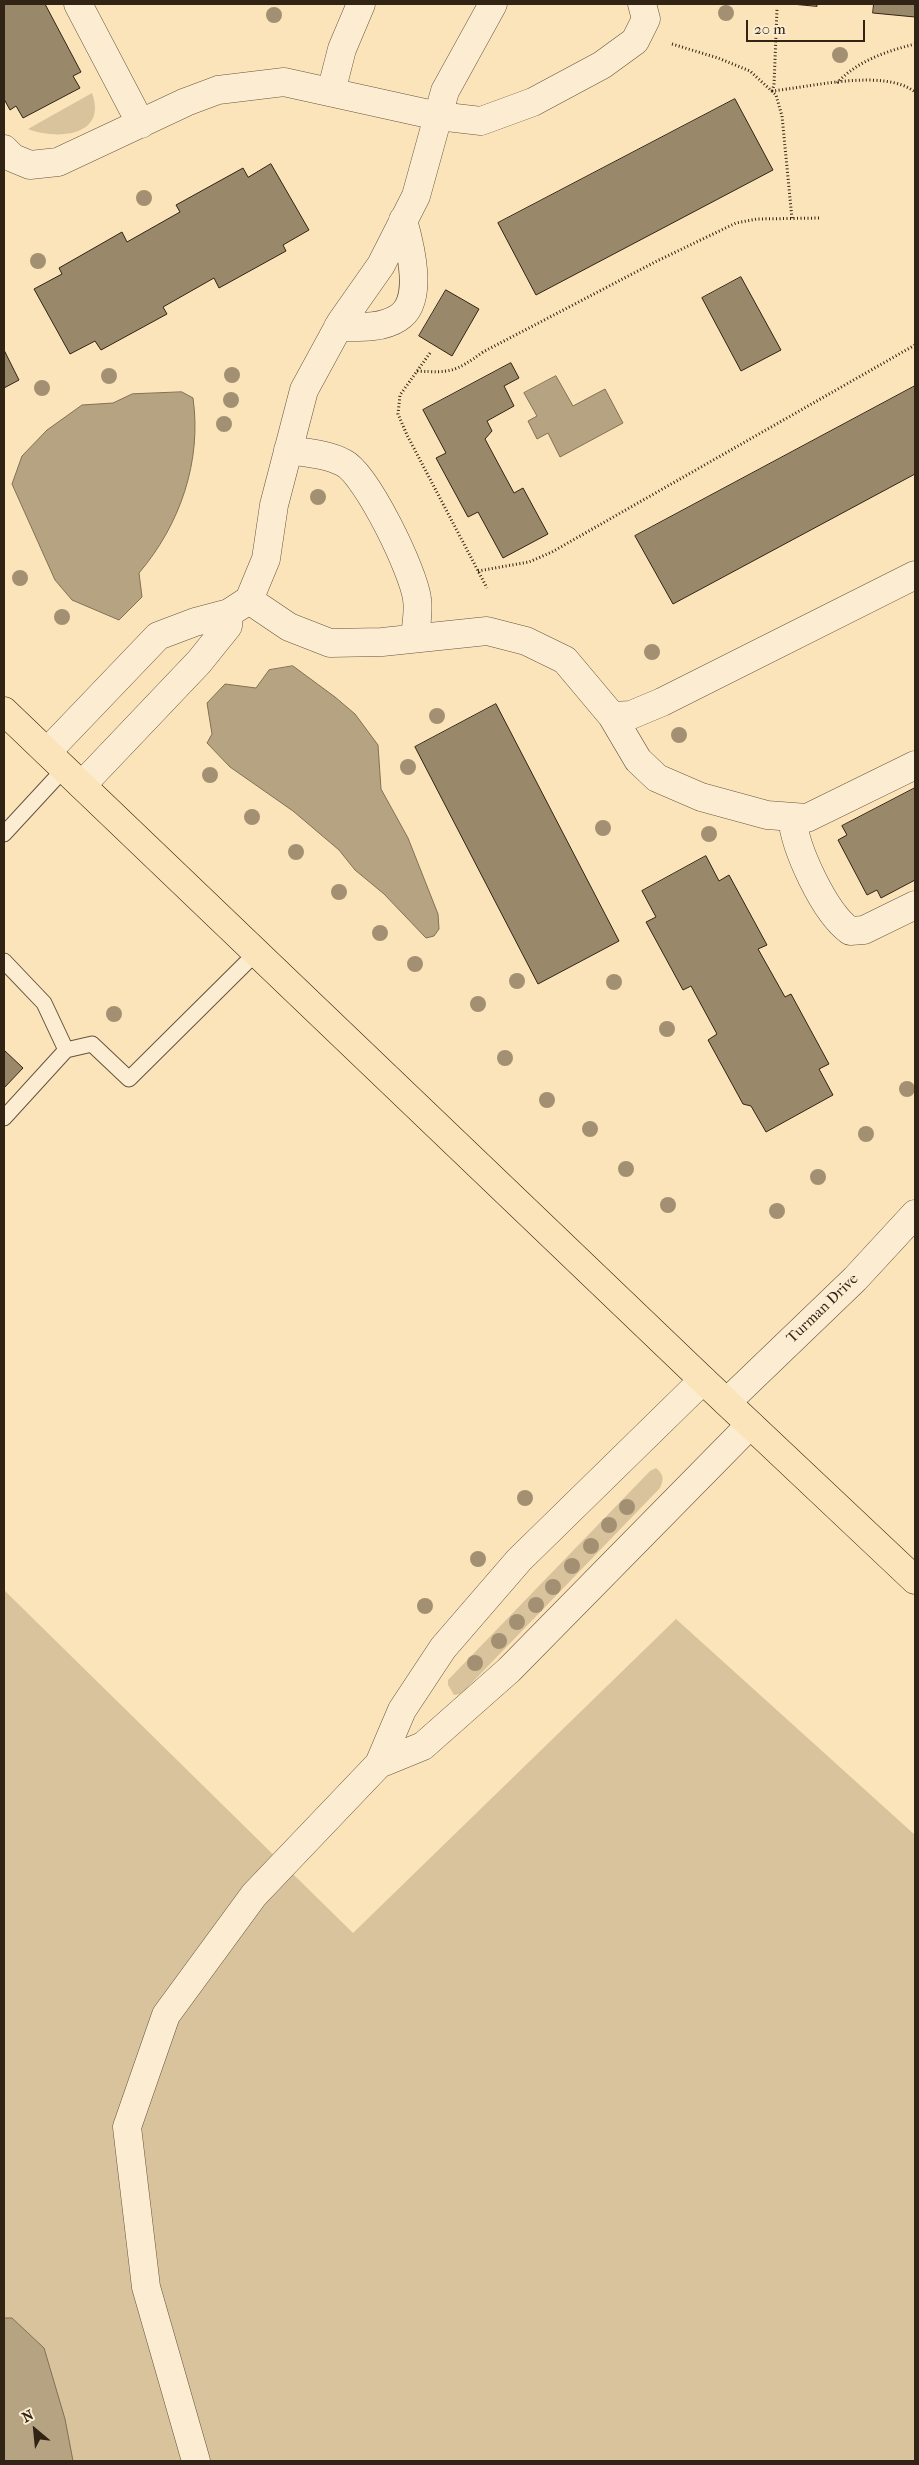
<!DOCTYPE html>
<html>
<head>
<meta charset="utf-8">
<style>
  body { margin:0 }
  #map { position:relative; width:919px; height:2465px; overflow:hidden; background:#fbe4b9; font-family:"IM FELL French Canon",serif }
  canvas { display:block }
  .frame { position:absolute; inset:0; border:5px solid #312415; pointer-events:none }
  .north { position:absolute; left:10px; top:2405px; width:50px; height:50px; -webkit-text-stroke:4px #fcedd2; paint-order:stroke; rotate:332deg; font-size:14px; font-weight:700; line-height:20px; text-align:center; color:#312415 }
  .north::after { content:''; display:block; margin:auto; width:18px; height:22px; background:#312415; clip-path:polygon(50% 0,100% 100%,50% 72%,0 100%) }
  .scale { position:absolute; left:746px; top:20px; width:119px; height:22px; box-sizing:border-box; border:2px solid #312415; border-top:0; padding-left:6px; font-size:15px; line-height:18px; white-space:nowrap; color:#312415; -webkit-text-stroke:4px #fcedd2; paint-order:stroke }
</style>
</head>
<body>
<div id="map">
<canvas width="919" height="2465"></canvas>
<div class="frame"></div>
<div class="north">N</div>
<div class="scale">20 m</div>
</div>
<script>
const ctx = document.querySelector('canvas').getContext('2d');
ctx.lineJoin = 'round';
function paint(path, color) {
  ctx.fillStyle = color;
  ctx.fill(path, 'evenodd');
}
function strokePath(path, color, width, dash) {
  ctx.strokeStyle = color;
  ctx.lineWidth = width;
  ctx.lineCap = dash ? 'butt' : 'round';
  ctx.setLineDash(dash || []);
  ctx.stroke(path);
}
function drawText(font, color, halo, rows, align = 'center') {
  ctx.font = font + ' "IM FELL French Canon",serif';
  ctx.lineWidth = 5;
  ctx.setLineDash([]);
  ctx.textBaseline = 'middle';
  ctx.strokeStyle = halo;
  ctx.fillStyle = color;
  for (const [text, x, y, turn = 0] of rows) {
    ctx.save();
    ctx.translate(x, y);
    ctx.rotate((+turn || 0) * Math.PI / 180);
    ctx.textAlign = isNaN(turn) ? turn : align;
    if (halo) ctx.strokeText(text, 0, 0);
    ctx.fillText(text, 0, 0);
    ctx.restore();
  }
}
paint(new Path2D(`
  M92,93c16,44 -36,47 -64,36z
  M656,1468c8,7 8,11 4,20l-199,206 -7,1 -6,-10v-5l202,-209z
  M4,1590l349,343 323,-314 239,216v626h-911z`), '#d9c39d');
const water = new Path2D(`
  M556,376l17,30 32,-17 18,34 -63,34 -12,-24 -11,6 -9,-18 9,-5 -13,-23z
  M182,392l11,6c9,63 -13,127 -54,175l3,24 -23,23 -47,-20 -17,-20 -43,-96 10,-28 25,-26 35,-25 31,-2 19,-9z
  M293,666l42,31 20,17 23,31 3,44 27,49 30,76 1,15 -5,7 -8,2 -42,-44 -29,-24 -16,-20 -46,-39 -63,-44 -23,-24 5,-9 -5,-31 18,-19 31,4 13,-18z
  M4,2318h8l32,30 21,71 8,42h-69z`);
paint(water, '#b6a381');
strokePath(water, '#817056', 1);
const building = new Path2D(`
  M4,4h41l36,68 -8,4 7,12 -57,30 -7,-12 -6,4 -6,-11z
  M792,4h25v2z
  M874,4h41v13l-42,-4z
  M735,99l38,71 -237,125 -38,-72z
  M271,164l38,66 -26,15 3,6 -67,37 -5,-10 -51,29 4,7 -66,36 -6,-9 -25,13 -36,-65 28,-15 -3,-6 63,-36 5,10 53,-30 -4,-7 67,-37 5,9z
  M741,277l40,73 -40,21 -39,-73z
  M446,290l33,19 -27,47 -33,-20z
  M4,350l15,30 -15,8z
  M511,363l8,15 -15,8 10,20 -27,15 5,10 -7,8 29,54 9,-5 25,46 -45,24 -25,-46 -10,5 -32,-59 10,-5 -23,-43z
  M915,386v88l-242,130 -38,-68z
  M496,704l123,237 -81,43 -123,-237z
  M915,788v92l-34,18 -4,-8 -10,5 -29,-55 9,-5 -5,-9z
  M706,856l13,25 10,-6 38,70 -9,4 27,48 6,-3 38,70 -10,5 14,26 -67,37 -15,-26 -8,-2 -35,-64 9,-6 -26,-48 -8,4 -37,-68 10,-5 -14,-26z
  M4,1050l19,18 -19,20z`);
paint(building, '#9a886a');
strokePath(building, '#312415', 1);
const lane = new Path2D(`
  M4,834l60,-65
  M4,961l40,42 22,47
  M4,1118l62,-68 26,-6 37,35 127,-126`);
const street = new Path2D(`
  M78,4l63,120
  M331,92l11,-43 19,-45
  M4,149l9,9 17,7 28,-3 128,-60 32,-12 66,-8 154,34 43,5 52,-19 69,-37 33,-24 11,-22 -4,-15
  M338,327c20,0 43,2 60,-9 27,-16 12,-73 5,-98
  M288,450c19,3 39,4 56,13 23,12 70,109 73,136 2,12 -1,26 -2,39
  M249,600l40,27 41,16 52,-1 105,-11 39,10 39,19 47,56 19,-1 31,-13 253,-127
  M612,716l26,44 19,18 44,19 66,18 40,3 108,-53
  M47,752l111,-116 37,-14 34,-9 20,-13 17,-41 8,-54 30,-115 37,-68 40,-57 35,-69 29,-105 48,-87
  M82,785l117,-123 29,-36 1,-13
  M792,817c3,32 32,95 58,114l14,-1 51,-25
  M727,1402l128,-123 60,-65
  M379,1764l44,-18 86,-76 241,-245
  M196,2461l-50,-174 -19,-160 39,-112 88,-120 125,-131 23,-54 41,-62 76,-88 184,-180`);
const primary = new Path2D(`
  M4,711l699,669 212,200`);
strokePath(lane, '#64543e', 17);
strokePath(street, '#64543e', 29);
strokePath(primary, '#312415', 29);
strokePath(new Path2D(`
  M672,44l46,14 32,13 26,24 6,21 10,103
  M837,83c20,-22 50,-32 78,-39
  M772,91c39,-4 112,-23 143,1
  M772,91l2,-6 3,-76
  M430,353l-30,42 -2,19 9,21 80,153
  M417,371c34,2 38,1 66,-19l174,-91 79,-38 21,-4 64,-1
  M478,571l51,-9 23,-10 363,-207`), '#312415', 3, [1, 2.5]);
strokePath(lane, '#fcedd2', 15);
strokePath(street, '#fcedd2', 28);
strokePath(primary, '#fbe4b9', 28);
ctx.fillStyle = '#a39072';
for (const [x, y] of [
  [726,13],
  [274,15],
  [840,55],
  [144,198],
  [38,261],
  [232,375],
  [109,376],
  [42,388],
  [231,400],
  [224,424],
  [318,497],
  [20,578],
  [62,617],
  [652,652],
  [437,716],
  [679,735],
  [408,767],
  [210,775],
  [252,817],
  [603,828],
  [709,834],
  [296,852],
  [339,892],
  [380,933],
  [415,964],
  [517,981],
  [614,982],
  [478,1004],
  [114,1014],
  [667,1029],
  [505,1058],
  [907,1089],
  [547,1100],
  [590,1129],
  [866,1134],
  [626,1169],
  [818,1177],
  [668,1205],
  [777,1211],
  [525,1498],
  [627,1507],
  [609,1525],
  [591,1546],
  [478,1559],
  [572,1566],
  [553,1587],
  [536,1605],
  [425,1606],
  [517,1622],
  [499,1641],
  [475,1663]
]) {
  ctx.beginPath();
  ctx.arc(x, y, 8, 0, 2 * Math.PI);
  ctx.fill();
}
drawText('15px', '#312415', '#fcedd2', [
  ["Turman Drive",823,1309,-44]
]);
</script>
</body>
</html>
